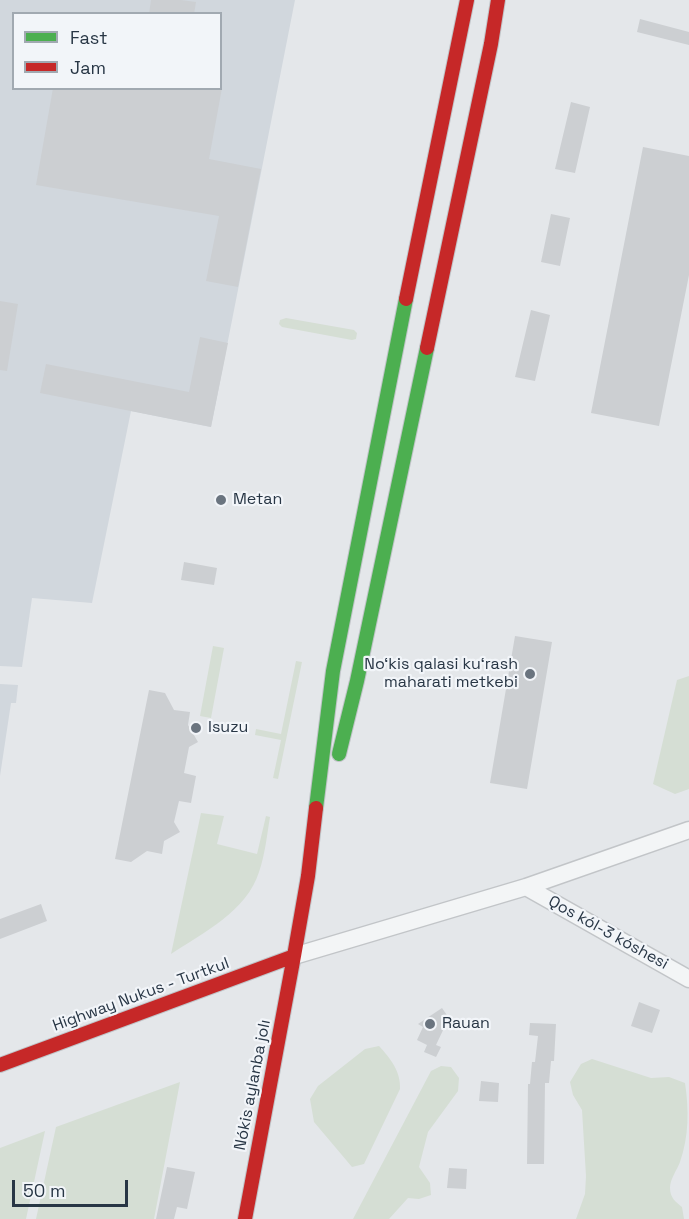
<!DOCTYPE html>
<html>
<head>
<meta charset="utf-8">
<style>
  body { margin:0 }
  #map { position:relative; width:689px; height:1219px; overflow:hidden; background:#e4e7ea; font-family:"Space Grotesk",sans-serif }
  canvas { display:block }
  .legend { position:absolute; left:12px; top:12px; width:210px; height:78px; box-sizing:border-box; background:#f2f5f9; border:2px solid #a1a9b1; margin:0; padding:8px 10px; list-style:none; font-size:18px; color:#283645 }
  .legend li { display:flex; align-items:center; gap:12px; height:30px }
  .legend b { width:30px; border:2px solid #a1a9b1 }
  .scale { position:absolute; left:12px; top:1180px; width:116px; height:27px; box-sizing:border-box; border:3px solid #283645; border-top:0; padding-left:8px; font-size:18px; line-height:21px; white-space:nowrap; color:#283645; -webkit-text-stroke:4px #f2f5f9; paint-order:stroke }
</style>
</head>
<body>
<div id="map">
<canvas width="689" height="1219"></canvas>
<ul class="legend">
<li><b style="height:8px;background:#4caf50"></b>Fast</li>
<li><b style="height:8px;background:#c62828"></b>Jam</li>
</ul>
<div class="scale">50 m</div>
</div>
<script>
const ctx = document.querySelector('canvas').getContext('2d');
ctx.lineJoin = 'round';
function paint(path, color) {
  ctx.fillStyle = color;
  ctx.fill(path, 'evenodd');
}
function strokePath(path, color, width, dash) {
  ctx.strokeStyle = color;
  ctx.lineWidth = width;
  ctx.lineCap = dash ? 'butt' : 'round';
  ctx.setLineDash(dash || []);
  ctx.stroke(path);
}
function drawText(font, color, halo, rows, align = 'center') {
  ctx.font = font + ' "Space Grotesk",sans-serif';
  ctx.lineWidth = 4.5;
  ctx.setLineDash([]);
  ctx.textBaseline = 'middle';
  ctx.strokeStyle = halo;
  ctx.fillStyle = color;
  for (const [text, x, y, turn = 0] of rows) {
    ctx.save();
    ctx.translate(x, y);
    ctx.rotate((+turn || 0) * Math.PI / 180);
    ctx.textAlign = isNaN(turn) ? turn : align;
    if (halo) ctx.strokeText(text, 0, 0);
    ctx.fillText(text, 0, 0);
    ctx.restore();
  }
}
paint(new Path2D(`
  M0,0h295l-84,427 -80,-16 -39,192 -60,-5 -10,69 -22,-1zM14,14h206v74h-206z
  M0,684l18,1 -2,18h-5l-11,73z`), '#d1d7dd');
paint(new Path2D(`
  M286,318l68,12 3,3 -1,6 -4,1 -70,-13 -3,-3 1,-4z
  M213,646l11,2 -13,70 -11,-2z
  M296,661l6,1 -24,117 -5,-1 8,-38 -26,-5 1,-6 25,5z
  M689,676v113l-14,5 -22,-10 24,-104z
  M201,813l23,3 -7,28 40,10 9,-38 4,1c-3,18 -5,38 -11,55 -12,39 -56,61 -88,82z
  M379,1046c11,12 22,25 21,43l-36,75 -12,3 -38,-45 -4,-23 8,-13 47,-37z
  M592,1059l59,19 18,-1 16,6c4,27 4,53 -5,79 -3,8 -10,17 -10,26 0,10 6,14 12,19l2,12h-108l9,-25 1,-18 -4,-66 -9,-15 -3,-13 11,-18z
  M441,1066l10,1 8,11 -1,13 -30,41 -9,35 11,16 1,12 -12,4 -11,-1 -19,21h-36l78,-148z
  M180,1082l-26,137h-118l20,-92z
  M45,1131l-19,88h-26v-71z`), '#d5ded4');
paint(new Path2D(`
  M151,0h30l15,2 -2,12h-45z
  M640,19l49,13v13l-52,-13z
  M53,88h169l-13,71 52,10 -23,118 -32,-6 13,-65 -183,-31z
  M571,102l19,5 -15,66 -20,-4z
  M643,147l46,9v119l-30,151 -68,-13z
  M551,214l19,4 -10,48 -19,-4z
  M0,301l18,3 -11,67 -7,-1z
  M531,310l19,5 -15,66 -20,-4z
  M200,337l28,6 -17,84 -171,-34 6,-29 143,28z
  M184,562l33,6 -3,17 -33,-5z
  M515,636l37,6 -25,147 -37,-6z
  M149,690l16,3 9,17 16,2 -2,13 10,17 -9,5 -5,26 12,3 -5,27 -12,-2 -5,21 6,10 -16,9 -2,13 -15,-3 -16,11 -16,-3z
  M41,904l6,17 -47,18v-20z
  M639,1002l21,8 -8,23 -21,-7z
  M442,1008l9,13 -6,5 -9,19 5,2 -5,10 -12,-5 3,-7 -10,-5 6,-13 -5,-3z
  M530,1023l26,1 -2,37h-3l-2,22h-4l-1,81h-17l1,-80h2l2,-22h3l3,-26 -9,-1z
  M481,1081l18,2 -1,19 -19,-1z
  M167,1167l28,5 -8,37 -10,-2 -3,12h-18z
  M449,1168l18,1 -1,20 -19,-1z`), '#cccfd2');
const street = new Path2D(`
  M526,887l163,92
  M294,956l232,-69 163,-57`);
const fast = new Path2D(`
  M339,754l18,-73 70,-333
  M316,808l17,-137 73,-372`);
const jam = new Path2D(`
  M406,299l61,-299
  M427,348l64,-304 7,-44
  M0,1065l294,-109 14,-80 8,-68
  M245,1219l49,-263`);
strokePath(street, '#c2c5c8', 19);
strokePath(fast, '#c0c4c8', 16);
strokePath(jam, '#c0c4c8', 16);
strokePath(street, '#f3f5f6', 16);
strokePath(fast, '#4caf50', 14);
strokePath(jam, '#c62828', 14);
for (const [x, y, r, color] of [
  [221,500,6,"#6a747f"],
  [530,674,6,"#6a747f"],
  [196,728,6,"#6a747f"],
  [430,1024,6,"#6a747f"]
]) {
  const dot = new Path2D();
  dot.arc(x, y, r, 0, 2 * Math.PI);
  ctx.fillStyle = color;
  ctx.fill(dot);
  strokePath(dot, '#f2f5f9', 2);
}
drawText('16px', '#283645', '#f2f5f9', [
  ["Metan",233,500],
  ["Noʻkis qalasi kuʻrash",518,665,"right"],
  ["maharati metkebi",518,683,"right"],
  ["Isuzu",208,728],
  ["Rauan",442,1024]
], 'left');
drawText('16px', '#283645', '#f2f5f9', [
  ["Qos kól-3 kóshesi",608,933,29],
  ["Highway Nukus - Turtkul",141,995,-20],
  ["Nókis aylanba jolı",253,1085,-79]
]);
</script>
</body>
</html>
